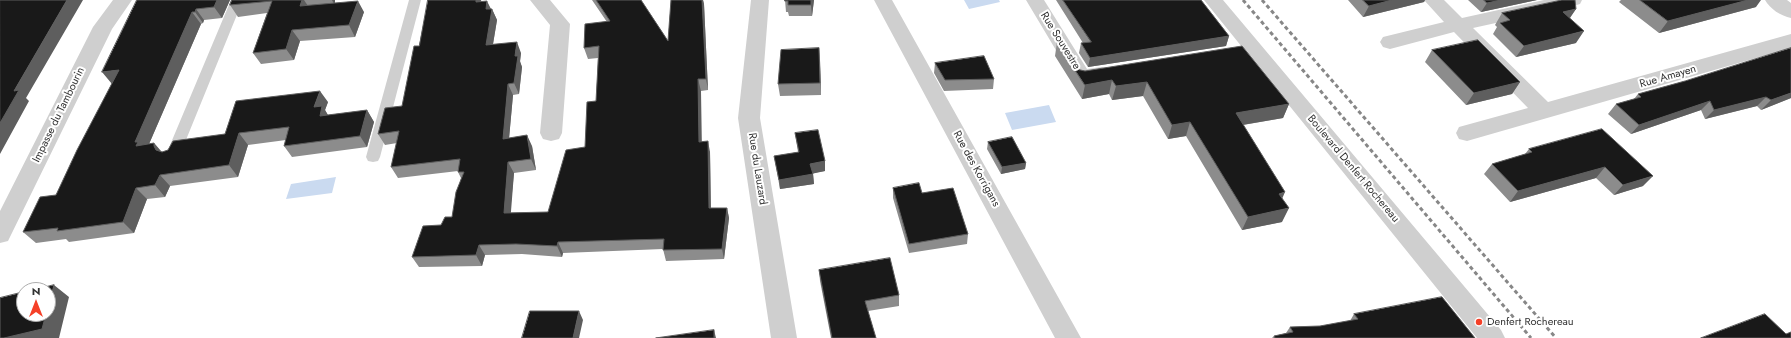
<!DOCTYPE html>
<html>
<head>
<meta charset="utf-8">
<style>
  body { margin:0 }
  #map { position:relative; width:1791px; height:338px; overflow:hidden; background:#fff; font-family:Jost,sans-serif }
  canvas { display:block }
  .north { position:absolute; left:16px; top:282px; width:40px; height:40px; box-sizing:border-box; background:#fff; border:1px solid #adadad; border-radius:50%; rotate:0deg; font-size:11px; font-weight:700; line-height:16px; text-align:center; color:#323232 }
  .north::after { content:''; display:block; margin:auto; width:14px; height:18px; background:#f54028; clip-path:polygon(50% 0,100% 100%,50% 72%,0 100%) }
</style>
</head>
<body>
<div id="map">
<canvas width="1791" height="338"></canvas>
<div class="north">N</div>
</div>
<script>
const ctx = document.querySelector('canvas').getContext('2d');
ctx.lineJoin = 'round';
function paint(path, color) {
  ctx.fillStyle = color;
  ctx.fill(path, 'evenodd');
}
function strokePath(path, color, width, dash) {
  ctx.strokeStyle = color;
  ctx.lineWidth = width;
  ctx.lineCap = dash ? 'butt' : 'round';
  ctx.setLineDash(dash || []);
  ctx.stroke(path);
}
function drawText(font, color, halo, rows, align = 'center') {
  ctx.font = font + ' Jost,sans-serif';
  ctx.lineWidth = 4;
  ctx.setLineDash([]);
  ctx.textBaseline = 'middle';
  ctx.strokeStyle = halo;
  ctx.fillStyle = color;
  for (const [text, x, y, turn = 0] of rows) {
    ctx.save();
    ctx.translate(x, y);
    ctx.rotate((+turn || 0) * Math.PI / 180);
    ctx.textAlign = isNaN(turn) ? turn : align;
    if (halo) ctx.strokeText(text, 0, 0);
    ctx.fillText(text, 0, 0);
    ctx.restore();
  }
}
paint(new Path2D(`
  M964,0h35l1,2 -31,7z
  M1049,105l7,17 -44,8 -7,-17z
  M336,177l-4,16 -46,6 5,-15z`), '#cadaf0');
paint(new Path2D(`
  M231,0h12l-64,157 -2,4 -5,1 -5,-1 -2,-4z
  M409,0h12l-41,157 -2,4 -5,1 -5,-1 -2,-4z`), '#cfcfcf');
paint(new Path2D(`
  M113,0h19l-20,29 -104,212 -8,2v-32l93,-184z
  M530,0h20l20,24 -8,109 -3,6 -8,2 -8,-2 -3,-6 10,-108z
  M751,0h18l-9,118 37,220h-26l-33,-220z
  M874,0h18l189,338h-26z
  M1026,0h18l43,69 15,-2 7,2 3,5 -3,5 -27,5 -7,-2z
  M1204,0h19l278,330 4,8h-28z
  M1424,0h20l18,18 82,-18h38l-2,4 -7,2 -100,22 75,74 243,-68v14l-324,93 -8,-2 -3,-6 3,-6 69,-19 -74,-76 -64,17 -7,-2 -3,-5 3,-5 61,-15z
  M1765,0h22l4,3v15c-10,-2 -21,-9 -26,-18z`), '#cfcfcf');
strokePath(new Path2D(`
  M1243,0l288,338
  M1262,0l294,338`), '#878787', 3, [4, 3]);
paint(new Path2D(`
  M137,0h93l-8,18 -18,2 -1,3 -2,1 -52,120 5,-1 8,9 63,-18 103,-32 -3,8 3,5 39,-5 7,12 -7,25 -75,10 -8,-11 2,-6 -38,5 -10,32 -68,9 -5,11 -18,2 -13,34 -65,9 -3,-3 -30,4 -13,-11 33,-37 56,-112z
  M232,0h103v3l29,9 -9,25 -55,4 -6,19 -33,4 -8,-11 14,-40 -29,4 -8,-12z
  M592,0h49l27,41 3,-41h32l1,4 4,86 -7,1v51l9,10 1,56h16l2,10 -5,41 -58,2 -3,-12 -100,4 -1,4 -40,-3 -37,1 -3,11 -63,1 -7,-10 29,-32 11,-8 9,-39 -3,-6v-1l-60,7 -7,-11 6,-24 -12,2 -7,-11 24,-28 17,-60 63,-45 9,8h1l5,11 -4,24 28,9 -1,9 2,5 -3,27 -6,1 -4,43 23,8 4,24 -22,3 -4,40 38,-1 37,-65 11,-46 2,-43 -10,1 -4,-11 23,-26z
  M785,0h29l-2,16h-23l-1,-4h-2z
  M1056,0h145l28,36 -3,10 -138,21 -9,-14 2,-10h2z
  M1348,0h77l-1,2 -61,15z
  M1468,0h69l-56,12z
  M1621,0h127l8,7 -97,26 -40,-31z
  M1576,9l-7,9 7,25 -60,14 -23,-23 4,-7 -2,-2 7,-12z
  M1057,42l19,27 9,2 204,33 -6,14 -40,7 39,73v24l-40,8 -56,-94 -18,3 -25,-43 -31,4 -3,-6 -27,5 -27,-43z
  M1432,50l88,32 -8,12 -46,11 -41,-43z
  M820,60l1,35 -41,1 -2,-12z
  M935,63l59,16 -1,10 -49,2 -10,-18z
  M1685,81l106,17 -30,12 -4,-4 -52,13 -4,-9 -70,24 -23,-20 8,-10 18,-5 4,-5z
  M1602,129l41,57 -29,9 -18,-17 -86,24 -26,-28 8,-10 33,-10 4,-5z
  M795,133l30,28v10l-12,2 1,11 -34,5 -6,-33 24,-4z
  M988,142l38,21 -1,6 -24,5 -14,-25z
  M893,188l29,5 46,41 -1,10 -58,9 -16,-55z
  M819,270l80,25v11l-31,5 8,27h-45l-11,-57z
  M1354,314l121,24h-203l2,-2 12,-3 4,-6 30,-1 30,-5z`), '#8c8c8c');
paint(new Path2D(`
  M67,0h16l-57,98 3,3 -29,53v-31l14,-32z
  M217,0h13l-8,18 -8,-11z
  M302,0h2l6,9 -10,-3z
  M332,0h3v6z
  M476,0h5l1,3 -6,-1z
  M702,0h1l1,4 4,86 -2,-11z
  M811,0h3l-2,16 -1,-11z
  M1392,0h33l-1,2 -61,15 6,-11z
  M1501,0h36l-56,12 6,-9z
  M1748,0h13l-5,7 -97,26 9,-12z
  M358,1l6,11 -9,25 -6,-12z
  M487,1l5,10v-2l5,11 -6,36 -5,-11v-36z
  M196,9l8,11 -1,3 -8,-11z
  M1576,9l-8,12 -5,-9z
  M192,12l9,12 -55,127 -10,-5 -1,-4z
  M292,30l8,11 -6,19 -8,-11z
  M1584,31l-8,12 -60,14 8,-11z
  M1229,36l-3,10 -138,21 2,-9z
  M517,42l4,11 -1,8 2,6 -3,27 -5,-11 1,-27z
  M819,48l1,12 1,35 -1,-12z
  M119,70l-7,14 -10,-12z
  M698,79l3,12 1,62 -3,-11z
  M1112,80l-3,14 -27,5 3,-14z
  M1147,82l-4,14 -31,4 4,-14z
  M1520,82l-8,12 -46,11 8,-12z
  M508,84l5,11 -5,55 -5,-11z
  M320,91l8,11 -3,8 4,7 -2,10 -13,-20z
  M1791,93v5l-30,12 10,-10z
  M1766,97l-9,9 -52,13 9,-9z
  M1710,101l-9,9 -70,24 8,-9z
  M1289,104l-6,14 -53,9 6,-14z
  M367,110l7,12 -7,25 -7,-11z
  M1190,122l-4,14 -18,3 4,-14z
  M239,133l9,12 -10,32 -9,-12z
  M527,135l5,11 4,24 -5,-11z
  M708,141l2,11 1,66 -2,-10z
  M154,143l10,12 -8,-5 -2,-4z
  M825,161v10l-14,3 -1,-10z
  M508,162l6,11 -4,51 -6,-11z
  M1026,163l-1,6 -24,5 1,-7z
  M1605,167l-9,11 -86,24 8,-11z
  M813,174l1,10 -34,5 -1,-9z
  M160,175l10,11 -5,11 -10,-12z
  M1653,176l-10,10 -29,9 9,-10z
  M136,188l11,11 -13,34 -11,-11z
  M1285,192l-6,14v-12z
  M727,208l2,10 -5,41 -2,-10z
  M1289,208l-7,14 -40,8 6,-13z
  M558,242l5,11 -1,4 -5,-11z
  M479,245l6,10 -3,11 -6,-11z
  M54,285l15,12 -10,41h-55l42,-24h2v-6z
  M579,311l4,9 -4,18h-6z
  M714,330l2,8h-2z`), '#5e5e5e');
const building = new Path2D(`
  M0,0h67l-53,91 5,-1 -19,33z
  M137,0h80l-3,7 -18,2 -1,3h-3l-57,130h3l-2,4 18,-3v3l2,4 6,2 6,-2 5,-9 52,-7 11,-33 84,-10 -6,16 8,-1 -2,10 47,-6 -7,26 -76,10 5,-19 -50,6 -10,32 -69,10 -5,10 -19,3 -13,34 -66,9 1,-3 -35,4 17,-35 16,-2 21,-45 42,-80 -17,2z
  M232,0h70l-2,6 58,-5 -9,24 -57,5 -6,19 -33,4 19,-52 -42,4z
  M428,0h48v2l11,-1 -1,8h6l-6,36 31,-3 -2,14h3l-4,27 -6,1 -5,55 24,-4 4,24 -23,3 -4,51 44,-1 18,-62 19,-3 2,-45 9,-1 3,-55 -15,2 1,-24 25,-3 -14,-21h45l27,41 3,-41h31l4,79h-8l1,63 9,-1 1,67h18l-5,41 -59,1 1,-11 -106,3 -1,4 -41,-2 -37,1 -3,10 -64,2 11,-31 18,-1 4,-8h7l4,-25 8,-20h-6l2,-13 -69,8 8,-36 -21,3 7,-26 17,-2 12,-60h5z
  M785,0h26v5h-23v-4h-3z
  M1063,0h138l28,36 -139,22 -9,-15 10,-1z
  M1363,0h29l-23,6z
  M1484,0h17l-14,3z
  M1562,0h13l1,9 -13,3 21,19 -60,15 -24,-23 10,-3 -8,-7z
  M1640,0h108l-80,21z
  M1478,40l42,42 -46,11 -42,-43z
  M1057,42h3l16,27 9,2 157,-25 47,58 -53,9 49,79 -6,2 10,14 -41,9 -58,-95 -18,3 -25,-43 -31,4 -4,-6 -27,5z
  M819,48l1,35 -42,1 3,-34z
  M1791,48v45l-20,7 -5,-3 -52,13 -4,-9 -71,24 -23,-21 25,-7 -3,-3 47,-13z
  M984,56l10,23 -49,1 -10,-17z
  M1602,129l51,47 -30,9 -18,-18 -87,24 -26,-27 40,-12 -3,-3z
  M818,130l7,31 -15,3 3,10 -34,6 -5,-24 25,-4 -4,-19z
  M1012,137l14,26 -24,4 -14,-25z
  M919,183l3,10 31,-5 15,46 -59,10 -16,-56z
  M890,258l9,37 -34,6 11,37h-44l-13,-68z
  M54,285l-6,23v-18h-14z
  M24,292v22h22l-4,15 -38,9h-4v-40z
  M1442,297l33,41h-200l-1,-2 19,-4 -3,-5 30,-1 38,-7 -4,-5z
  M530,311h49l-6,27h-51z
  M1765,314l21,20 5,-2v6h-90z
  M714,330v8h-58z`);
paint(building, '#191919');
strokePath(building, '#5e5e5e', 1);
for (const [x, y, r, color] of [
  [1479,322,4,"#f54028"]
]) {
  const dot = new Path2D();
  dot.arc(x, y, r, 0, 2 * Math.PI);
  ctx.fillStyle = color;
  ctx.fill(dot);
  strokePath(dot, '#fff', 1.5);
}
drawText('11px', '#323232', '#fff', [
  ["Rue Souvestre",1060,41,58],
  ["Rue Amayen",1668,77,-16],
  ["Impasse du Tambourin",59,115,-64],
  ["Rue du Lauzard",757,169,81],
  ["Rue des Korrigans",976,169,61],
  ["Boulevard Denfert Rochereau",1353,169,50]
]);
drawText('11px', '#323232', '#fff', [
  ["Denfert Rochereau",1487,322]
], 'left');
</script>
</body>
</html>
